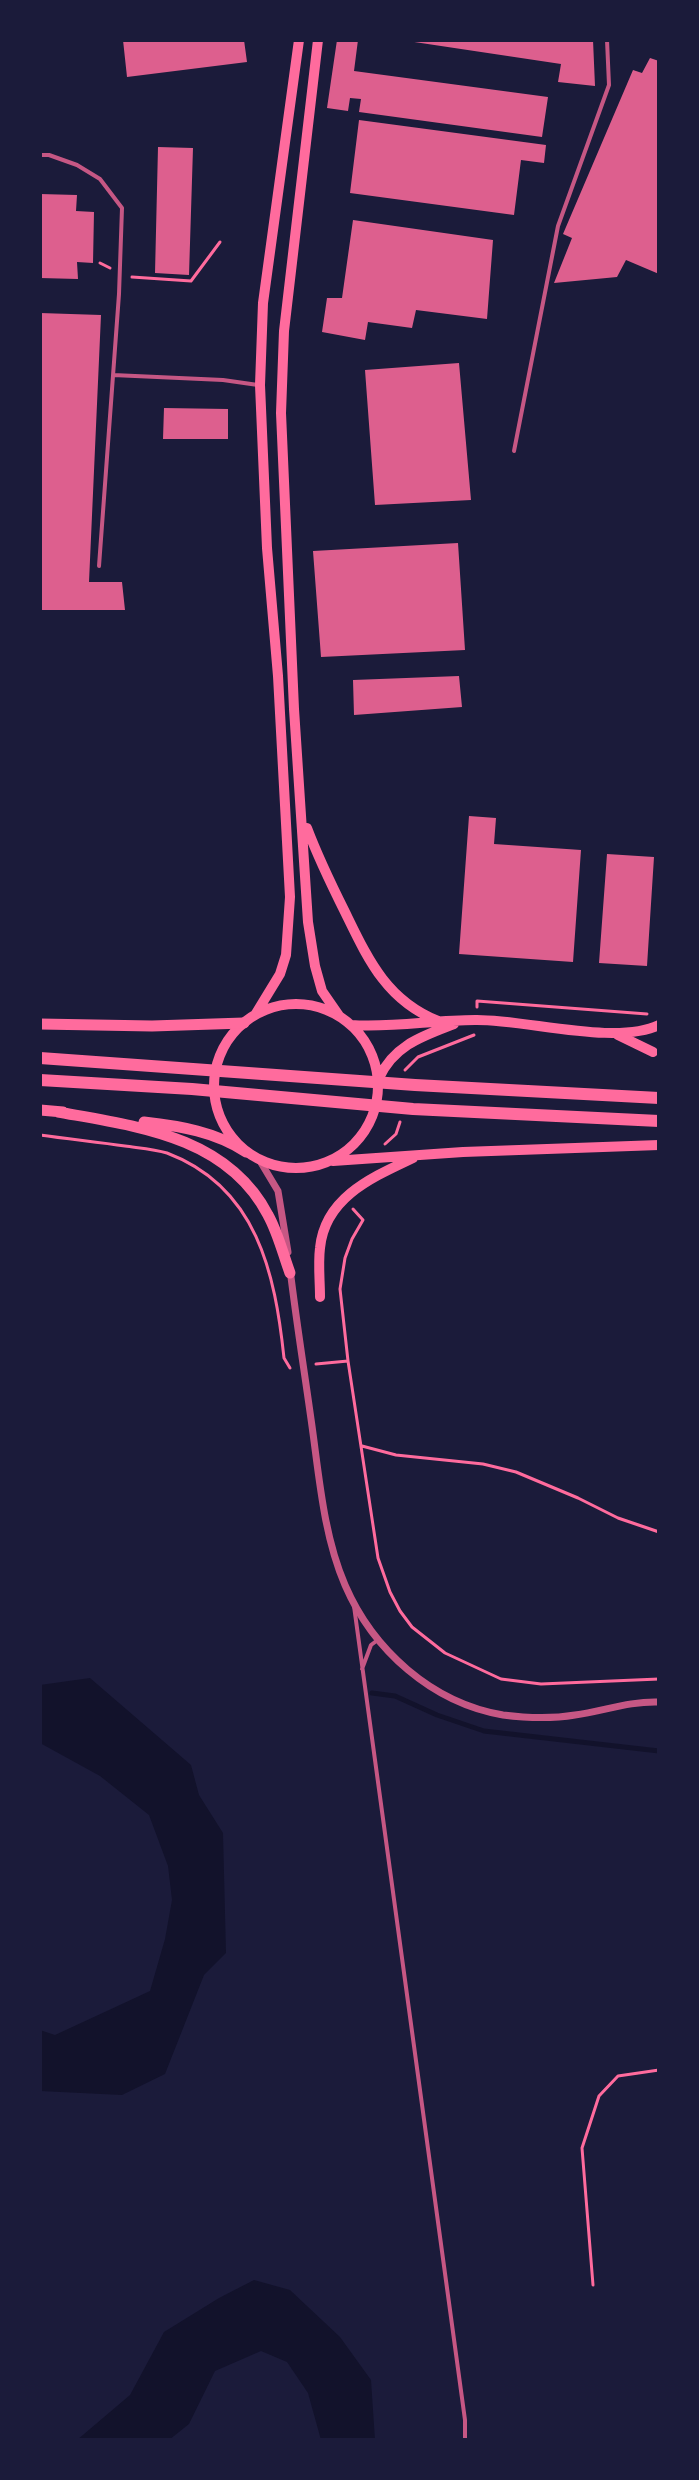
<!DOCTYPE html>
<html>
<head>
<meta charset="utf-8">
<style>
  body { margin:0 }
  #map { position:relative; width:699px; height:2480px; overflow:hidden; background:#1b1b3a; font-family:"Noto Sans",sans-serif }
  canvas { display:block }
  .frame { position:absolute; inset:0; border:42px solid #1b1b3a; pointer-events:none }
</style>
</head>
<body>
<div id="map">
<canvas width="699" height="2480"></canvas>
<div class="frame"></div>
</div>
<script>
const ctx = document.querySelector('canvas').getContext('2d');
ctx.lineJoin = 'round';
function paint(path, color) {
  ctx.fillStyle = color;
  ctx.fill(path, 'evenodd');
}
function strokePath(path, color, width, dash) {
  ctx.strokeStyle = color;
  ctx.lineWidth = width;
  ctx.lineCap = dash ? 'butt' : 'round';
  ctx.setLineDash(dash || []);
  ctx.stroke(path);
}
paint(new Path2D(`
  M90,1678l101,87 8,30 24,38 3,120 -22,22 -39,99 -43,21 -82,-4v-61l15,5 95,-44 15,-52 7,-39 -4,-34 -19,-51 -49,-39 -60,-33v-58z
  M254,2280l36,10 50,47 31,43 4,60h-54l-13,-47 -21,-31 -26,-11 -46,20 -26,53 -20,16h-92l53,-45 34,-63 55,-34z`), '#12122b');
strokePath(new Path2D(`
  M372,1693l23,3 42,19 47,16 175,20`), '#12122b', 5);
paint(new Path2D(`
  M123,40h121l3,22 -120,15z
  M337,40h21l-4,31 194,26 -6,40 -183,-25 2,-13 -11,-1 -2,13 -21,-3z
  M401,40h192l2,46 -37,-4 3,-18z
  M650,58l9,3v213l-33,-14 -9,17 -63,6 18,-45 -9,-4 70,-164 9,3z
  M359,120l187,25 -2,18 -23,-3 -7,55 -164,-22z
  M158,147l35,1 -4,127 -34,-2z
  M40,194l37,1 -1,16 18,1 -1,51 -16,-1 1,17 -38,-1z
  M353,220l140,20 -6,79 -71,-9 -4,18 -44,-6 -3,18 -43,-8 5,-34h15z
  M40,313l61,2 -12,267h33l3,28h-85z
  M459,363l12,137 -96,5 -10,-135z
  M164,408l64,1v30h-65z
  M458,543l7,107 -144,7 -8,-106z
  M459,676l3,31 -108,8 -1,-35z
  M469,816l27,2 -2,26 87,6 -8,112 -114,-8z
  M607,854l47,3 -7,109 -48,-3z`), '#dd5f8e');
strokePath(new Path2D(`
  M100,263l10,5
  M132,277l59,4 29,-39
  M477,1007v-6l170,13
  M405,1070l13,-13 56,-22
  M40,1135c28,4 57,7 85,11 14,2 29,3 42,7 90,34 108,120 117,205l6,10
  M385,1144l11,-10 4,-12
  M353,1209l10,11 -11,19 -7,19 -5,31 8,72 30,197 12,34 10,19 12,16 33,26 56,26 40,5 118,-5
  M316,1364l32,-3
  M362,1446l34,9 87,9 33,8 62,26 40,20 41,14
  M593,2285l-11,-137 17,-52 19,-20 41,-6`), '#ff6b9d', 3);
strokePath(new Path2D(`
  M40,155h9l28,10 23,14 22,29 -3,86 -20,272
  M113,375l110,5 35,5
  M514,451l44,-225 51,-141 -2,-45
  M354,1606l111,814v20
  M362,1669l9,-24 8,-6`), '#c65784', 4);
strokePath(new Path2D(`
  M260,1161l18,30 10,61
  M290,1269c6,50 14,100 21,150 8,55 12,115 34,166 28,65 87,118 158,130 24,3 48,4 72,0 29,-4 54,-14 84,-13`), '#c65784', 7);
strokePath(new Path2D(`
  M318,40l-34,291 -3,82 13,296 14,213 7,44 7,25 18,26
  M307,828c11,29 24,56 38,84 23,47 41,88 93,109
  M214 1086a82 82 0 1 1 164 0a82 82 0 1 1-164 0Z
  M255,1015l25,-41 6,-19 4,-58 -12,-221 -11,-128 -7,-163 3,-82 36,-263
  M351,1025c42,3 82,-5 124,-5 50,-1 140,26 184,5
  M618,1035l35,17
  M379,1078c15,-33 44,-42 75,-54
  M333,1161l130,-9 196,-7
  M320,1297c0,-16 -2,-33 0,-49 5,-51 53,-71 93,-90`), '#ff6b9d', 10);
strokePath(new Path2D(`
  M40,1024l112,2 92,-3
  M40,1110l23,2
  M58,1112c78,14 169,24 210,103 10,18 15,39 22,58
  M144,1122c36,4 72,10 102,30`), '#ff6b9d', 11);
strokePath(new Path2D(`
  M40,1058l375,27 244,13
  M40,1080l152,9 221,20 246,12`), '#ff6b9d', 12);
</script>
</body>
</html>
